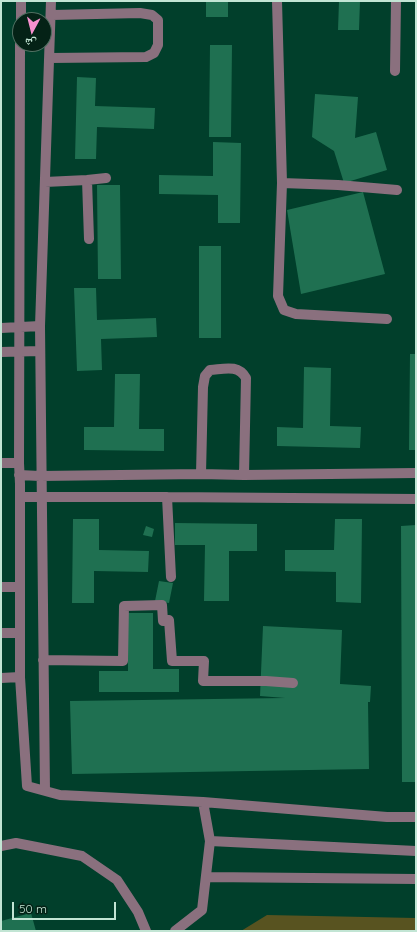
<!DOCTYPE html>
<html>
<head>
<meta charset="utf-8">
<style>
  body { margin:0 }
  #map { position:relative; width:417px; height:932px; overflow:hidden; background:#013f2b; font-family:Quicksand,"Noto Naskh Arabic",sans-serif }
  canvas { display:block }
  .frame { position:absolute; inset:0; border:2px solid #c2e5d4; pointer-events:none }
  .north { position:absolute; left:12px; top:12px; width:40px; height:40px; box-sizing:border-box; background:#042216; border:1px solid #507062; border-radius:50%; rotate:187deg; font-size:11px; font-weight:700; line-height:16px; text-align:center; color:#c2e5d4 }
  .north::after { content:''; display:block; margin:auto; width:14px; height:18px; background:#f790cf; clip-path:polygon(50% 0,100% 100%,50% 72%,0 100%) }
  .scale { position:absolute; left:12px; top:902px; width:104px; height:18px; box-sizing:border-box; border:2px solid #c2e5d4; border-top:0; padding-left:5px; font-size:12px; line-height:14px; white-space:nowrap; color:#c2e5d4; -webkit-text-stroke:3px #042216; paint-order:stroke }
</style>
</head>
<body>
<div id="map">
<canvas width="417" height="932"></canvas>
<div class="frame"></div>
<div class="north">ش</div>
<div class="scale">50 m</div>
</div>
<script>
const ctx = document.querySelector('canvas').getContext('2d');
ctx.lineJoin = 'round';
function paint(path, color) {
  ctx.fillStyle = color;
  ctx.fill(path, 'evenodd');
}
function strokePath(path, color, width, dash) {
  ctx.strokeStyle = color;
  ctx.lineWidth = width;
  ctx.lineCap = dash ? 'butt' : 'round';
  ctx.setLineDash(dash || []);
  ctx.stroke(path);
}
paint(new Path2D(`
  M267,915l149,3v13h-175z`), '#585320');
paint(new Path2D(`
  M206,1h22v16h-22z
  M339,1h21l-1,29h-21z
  M210,45h22l-1,92h-22z
  M77,77l19,1 -1,28 60,2 -1,21 -57,-2 -1,32h-21z
  M315,94l43,3 -3,41 21,-6 11,38 -43,13 -10,-32 -22,-14z
  M213,142l28,1 -1,80h-22v-28l-59,-1v-19l54,1z
  M97,185h23l1,94h-23z
  M363,192l22,82 -84,20 -14,-84z
  M199,246h22v92h-22z
  M74,288h22l1,32 59,-2 1,19 -56,2 1,31 -25,1z
  M410,354h6v96h-7z
  M304,367l27,1 -1,58 31,1 -1,21 -83,-2v-19l26,1z
  M115,374h25l-1,55h25v22l-80,-1v-23h30z
  M73,519h26v31l50,1 -1,21 -54,-1v32h-22z
  M335,519h27l-1,84 -25,-1v-30l-51,-1v-21h49z
  M175,523l82,1v27h-28v50h-25l1,-56h-30z
  M416,525v257h-14l-1,-256z
  M146,526l8,3 -2,8 -9,-2z
  M159,581l14,2 -4,20 -14,-2z
  M128,613h25v56h26v23h-80v-21h29z
  M263,626l79,4 -2,54 31,2 -1,16h-2l1,67 -297,5 -2,-73 215,-3 -25,-2z
  M31,913l5,18h-35v-10z`), '#1f7051');
strokePath(new Path2D(`
  M277,1l5,182 -4,113 6,14 12,4 91,5
  M21,20v-19
  M20,44l-1,419 1,21v193l7,109 33,9 143,7 184,15h29
  M50,58l96,-1 8,-4 4,-8v-25l-6,-5 -12,-2 -88,2
  M395,71l1,-70
  M87,180l2,59
  M45,182l42,-2 19,-2
  M282,183l56,2 59,5
  M1,328l39,-2
  M1,352l39,-1
  M1,463h18
  M201,474l2,-87 2,-11 5,-6c14,-1 28,-6 36,8l-2,97
  M19,475l21,1 161,-2 43,1 172,-2
  M20,497h147l249,2
  M167,497l4,80
  M1,587h19
  M1,633h19
  M43,660l80,1 1,-55 38,-1 1,16 6,-1 3,41h32l-1,20h63l27,2
  M1,678l19,-1
  M45,791l-5,-465 11,-325
  M210,841l206,10
  M1,846l15,-3 66,13 35,24 21,32 8,19
  M207,877l209,2
  M175,931l27,-21 8,-69 -7,-39`), '#8a707e', 10);
</script>
</body>
</html>
